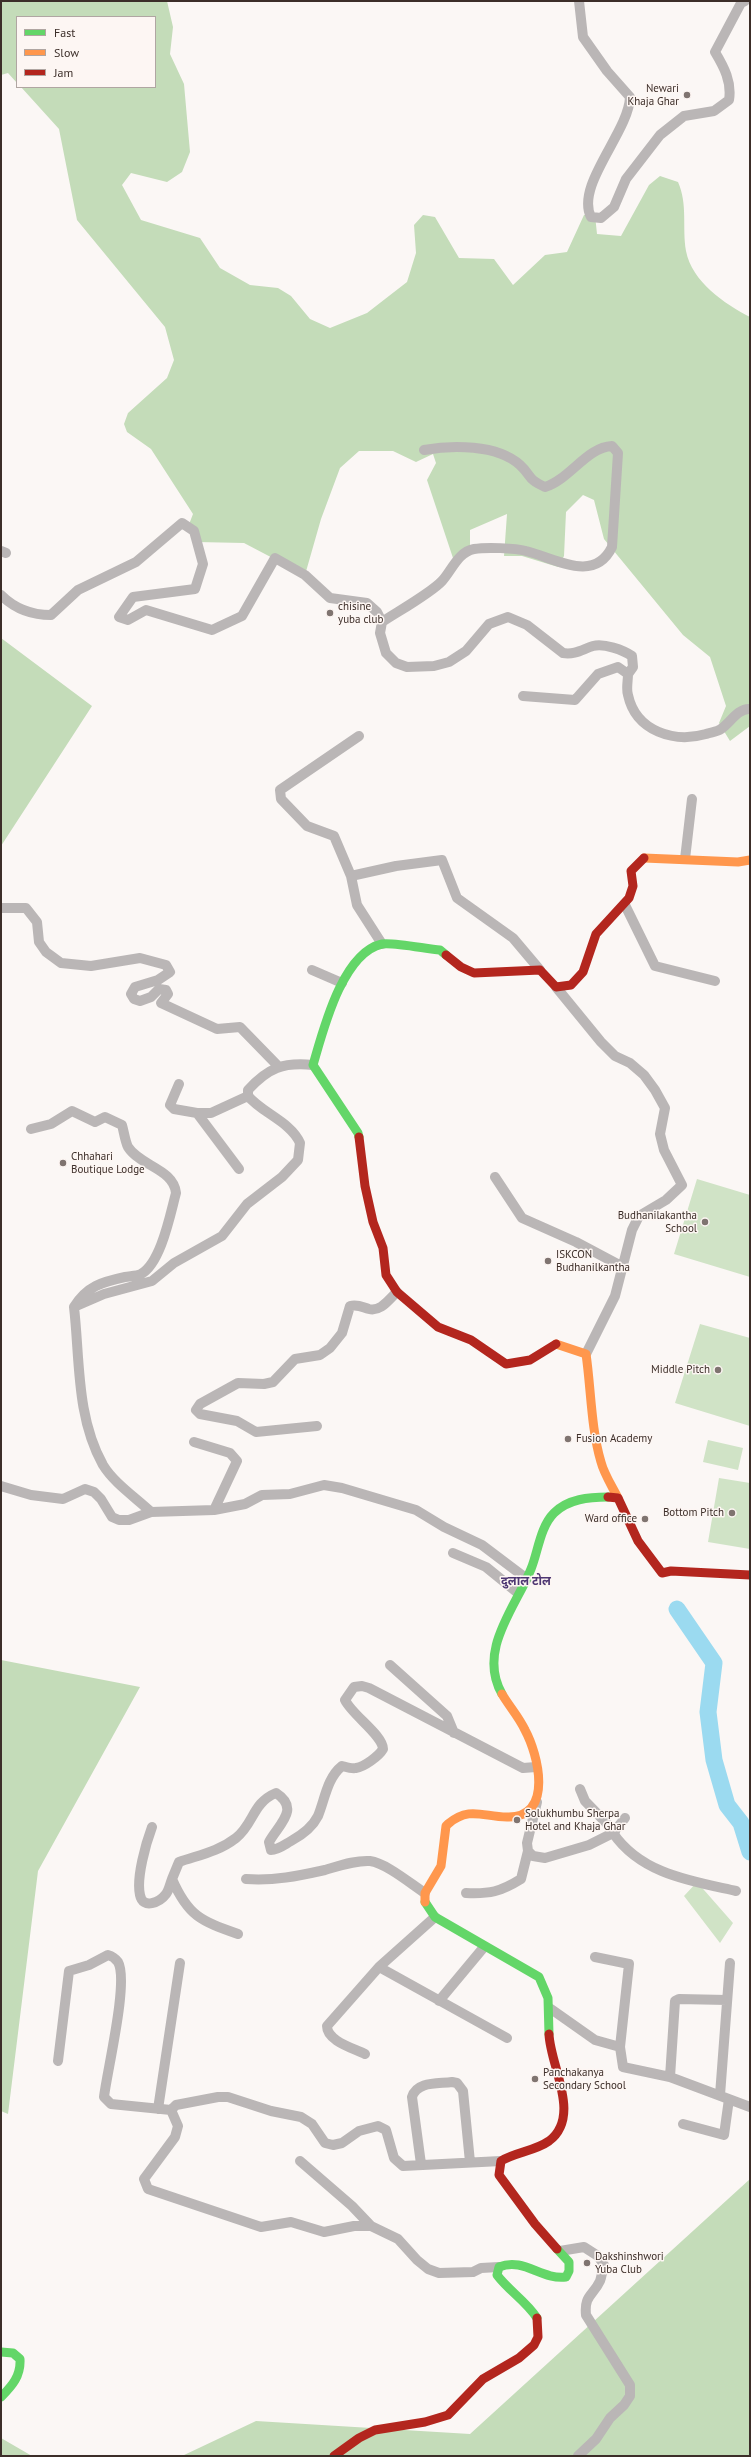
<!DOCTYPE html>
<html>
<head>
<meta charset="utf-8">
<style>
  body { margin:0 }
  #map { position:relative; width:751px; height:2457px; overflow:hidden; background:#fbf7f5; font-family:"PT Sans",sans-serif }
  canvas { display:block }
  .frame { position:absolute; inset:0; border:2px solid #3c2e29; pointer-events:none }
  .legend { position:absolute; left:16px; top:16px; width:140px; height:72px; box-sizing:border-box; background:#fdf6f3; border:1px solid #b0a6a2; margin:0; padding:5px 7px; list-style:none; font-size:12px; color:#3c2e29 }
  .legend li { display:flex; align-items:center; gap:8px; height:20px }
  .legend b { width:20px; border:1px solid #b0a6a2 }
</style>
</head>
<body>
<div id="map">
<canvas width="751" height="2457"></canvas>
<div class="frame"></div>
<ul class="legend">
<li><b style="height:5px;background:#63d668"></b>Fast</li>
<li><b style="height:5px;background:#ff974d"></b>Slow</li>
<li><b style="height:5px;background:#b3261e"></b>Jam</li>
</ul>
</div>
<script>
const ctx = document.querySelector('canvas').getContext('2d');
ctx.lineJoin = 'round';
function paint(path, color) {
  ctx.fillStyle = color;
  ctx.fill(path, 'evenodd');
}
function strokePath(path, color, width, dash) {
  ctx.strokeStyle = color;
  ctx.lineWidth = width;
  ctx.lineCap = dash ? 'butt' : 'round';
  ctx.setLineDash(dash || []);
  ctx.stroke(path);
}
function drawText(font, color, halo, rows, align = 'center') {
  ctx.font = font + ' "PT Sans","Noto Sans Devanagari",sans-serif';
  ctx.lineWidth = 3;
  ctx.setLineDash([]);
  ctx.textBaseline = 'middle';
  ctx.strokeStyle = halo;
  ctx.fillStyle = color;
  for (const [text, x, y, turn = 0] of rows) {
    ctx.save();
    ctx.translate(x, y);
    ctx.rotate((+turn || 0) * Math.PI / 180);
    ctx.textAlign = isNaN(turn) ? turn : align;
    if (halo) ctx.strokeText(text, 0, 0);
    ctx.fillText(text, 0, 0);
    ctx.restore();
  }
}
paint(new Path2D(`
  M697,1179l53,16v82l-76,-23z
  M700,1324l50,14v88l-75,-23z
  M708,1440l35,8 -5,22 -35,-8z
  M719,1478l31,5v66l-42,-7z
  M697,1882l36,41 -13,20 -36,-47z`), '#d0e3c6');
paint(new Path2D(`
  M1,1h166l6,26 -3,27 14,30 6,68 -8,20 -15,10 -36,-9 -9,12 19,35 59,18 20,30 30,17 28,3 13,8 19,23 20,9 37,-15 40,-31 9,-29 -2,-28 9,-10 12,2 24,41 35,1 19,26 32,-30 22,-3 17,-37h11l2,19 24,2 28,-51 11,-9 18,6c10,23 4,45 8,69 6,31 39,53 64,66v409l-20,15 -11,-18 7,-17 -16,-49 -27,-22 -79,-96 -10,-39 -11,-5 -17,17 -2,44 -6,11 -36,-11h-18l3,-42 -37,16v23l-17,5 -26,-78 9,-17 -3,-9 -17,8 -23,-11h-34l-19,17 -19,51 -16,56 -61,-32 -47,-1 -9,-15 5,-13 -42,-65 -24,-17 -3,-8 4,-11 39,-35 7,-18 -9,-33 -88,-107 -18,-91 -38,-42h134v-70h-138v66l-9,-10 -7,2z
  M1,638l91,68 -91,140z
  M1,1660l139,27 -102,184 -30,243 -7,-3z
  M750,2179v277h-568l74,-35 214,13z
  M1,2438l31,18h-31z`), '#c4dcb9');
strokePath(new Path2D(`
  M677,1609l37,54 -6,49 6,48 13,45 14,18 9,29`), '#9bdaf0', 17);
strokePath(new Path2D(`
  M579,1l4,36 24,34 23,26c-1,35 -55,88 -39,120l10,1 13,-11 12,-28 34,-44 24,-19 30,-5 15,-11c3,-18 -5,-33 -14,-48l26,-49 4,-2
  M1,551l5,2
  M1,595c14,14 30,20 50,20l27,-25 58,-28 46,-39 12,8 9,33 -8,25 -62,8 -14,20 9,3 18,-10 66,20 30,-14 33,-58 30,17 25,23 37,5 10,9 5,10c15,-10 49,-29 60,-41 10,-11 16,-29 32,-32 12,-2 41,-1 52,2 29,7 68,33 86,-4l6,-94 -6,-7c-25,1 -42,33 -67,41 -18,-8 -13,-11 -25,-22 -23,-21 -69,-20 -96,-15
  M382,622l-2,11 6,20 10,10 11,4 27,-1 15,-4 17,-11 23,-27 19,-7 19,8 36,28c12,2 20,-4 30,-7 11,-3 30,4 39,10l1,11 -5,7
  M523,696l52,4 23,-26 20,-7 10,7c0,7 -2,15 0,21 8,37 47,48 78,39 5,-2 11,-2 15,-5 9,-6 17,-21 29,-20
  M359,736l-79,54 1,9 26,27 27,10 17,40 6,29 25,39
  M685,859l7,-60
  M351,876l45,-10 46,-6 15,38 56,40 27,32
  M625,905l30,61 60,15
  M1,908h25l11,14 2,20 7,10 15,11 30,3 49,-8 26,7 4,7 -12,8 -23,7 -4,7 3,5 6,2 11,-4 8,-8 7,1 2,4 -7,9 56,26 23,-2 38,39
  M312,970l30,13
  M556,987l45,55 14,14 15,7 14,12 11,15 10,18 -5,26 4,16 18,35 -16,15 -27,16 -7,14 -17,66 -29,58
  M179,1084l-9,21 4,4 23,4
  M31,1129l20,-5 21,-13 23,11 10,-5 17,8c2,7 3,16 6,22 12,19 46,22 48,46 -6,22 -15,70 -35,81 -4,2 -11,2 -16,3 -23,5 -38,9 -51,30l30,-13 48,-13 22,-18 48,-27 25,-32 35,-27 16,-17 2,-17c-9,-21 -38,-30 -52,-47v-6c20,-22 35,-28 65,-25
  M239,1169l-42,-56h14l37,-17
  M495,1177l27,41 54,24 47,25
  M74,1307c6,52 2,110 29,158 11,18 32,32 48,47
  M317,1426l-61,6 -19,-11 -37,-7 -4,-4 4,-6 38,-21 26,1 9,-2 22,-23 25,-4 10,-7 12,-15 8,-27c8,-2 12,1 19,3 12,3 20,-10 28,-17
  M194,1442l36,11 7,8 -23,49
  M1,1486l30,9 32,4 22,-10 9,3 7,7 11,18 7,3h10l22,-8 63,-2 31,-6 17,-9 28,-1 34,-9 18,3 74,22 28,17 38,18 45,34
  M453,1553l33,14 32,26
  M390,1665l57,51 7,17
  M580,1789l5,12 30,31
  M537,1802l-10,41 1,8 5,5 12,2 44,-13 24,-12 12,-15
  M152,1827c-6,16 -16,51 -12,68 3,15 20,7 26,-1 3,-4 4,-10 6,-15
  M613,1833c28,41 78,48 123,58
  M246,1879c28,2 52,-3 79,-9 14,-4 30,-10 45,-9 16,2 41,23 55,32
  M466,1893c24,1 34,-1 55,-14l7,-28
  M238,1934c-37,-13 -50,-18 -66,-55l7,-17c20,-7 39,-10 57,-24 18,-14 16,-35 40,-45 25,16 2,32 -7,49l2,8c7,0 13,-5 20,-9 11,-6 21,-13 27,-25 7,-17 9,-38 24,-50 4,1 10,3 14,2 8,-1 23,-12 27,-19 0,-14 -31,-34 -38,-49l9,-13 8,-1 7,2 154,80 13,-1
  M595,1957l34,7 -9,83
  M379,1967l128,71
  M439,2001l45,-54
  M551,2009l44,31 25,7 3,20 47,10 80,30
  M365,2054c-12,-6 -38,-13 -38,-28l52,-59 56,-50
  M58,2061l11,-90 20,-6 19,-10c4,1 7,3 10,7 11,19 -11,109 -14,135l7,7 60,6
  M670,2077l5,-76 4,-2 48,1
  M720,2095l10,-132
  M158,2109l22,-146
  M683,2124l41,11 5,-36
  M300,2161l52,45 19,20
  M421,2164l-9,-67c5,-16 26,-13 40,-15l5,1 6,8 7,71
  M560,2251l24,-4 14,9 6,9c-2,5 -2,11 -4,16 -7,15 -16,14 -14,34l44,70v11l-6,9 -14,13 -14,21 -18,17
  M499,2267l-18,1 -8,4 -34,1 -11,-4 -11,-9 -19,-21 -27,-13h-17l-30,6 -33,-10 -30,5 -113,-38 -4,-10 31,-42 3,-11 -7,-16 5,-5 42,-8h10l43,14 30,6 11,7 13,19 8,2 9,-2 17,-12 19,-5 8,4 8,28 9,8 98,-5`), '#bab6b6', 10);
strokePath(new Path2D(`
  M359,1137l-1,-4 -45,-68c10,-34 29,-112 69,-121 11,-2 45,5 58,6l6,5
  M502,1694c-25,-44 14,-87 29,-125 7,-17 9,-42 23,-56 14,-14 35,-16 54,-16
  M425,1902l10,15 104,60 9,21 1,36
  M537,2318c-11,-17 -28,-27 -40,-43l2,-8c25,-10 42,13 67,10l3,-6v-9l-12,-13
  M1,2352l12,1 7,6c1,17 -8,27 -19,38`), '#63d668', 9);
strokePath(new Path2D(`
  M644,858l94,4 12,-2
  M556,1344l30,10c5,34 5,75 15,108 3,12 11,24 17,36
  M425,1902v-9l16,-27 5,-40 2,-2c22,-19 37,-6 61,-7 45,-1 29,-63 16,-87 -6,-13 -16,-24 -23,-36`), '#ff974d', 9);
strokePath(new Path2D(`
  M446,955l15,12 13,6 66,-3 16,17 15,-2 12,-13 13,-38 33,-36 4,-12 -2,-15 13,-13
  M359,1137l6,49 8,36 10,26 3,27 11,17 41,35 33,13 35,24 24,-4 26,-16
  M608,1497l10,1 20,43 24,32 9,-2 79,4
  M549,2034c1,32 33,82 0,107 -14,10 -33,11 -48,20l-2,14 36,49 22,25
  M334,2456l25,-18 16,-8 50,-8 23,-7 35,-36 36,-21 15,-13 4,-8 -1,-19`), '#b3261e', 9);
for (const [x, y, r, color] of [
  [687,95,4,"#7f7470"],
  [330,613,4,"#7f7470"],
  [63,1163,4,"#7f7470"],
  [705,1222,4,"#7f7470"],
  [548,1261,4,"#7f7470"],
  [718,1370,4,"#7f7470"],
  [568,1439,4,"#7f7470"],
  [732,1513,4,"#7f7470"],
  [645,1519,4,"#7f7470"],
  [517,1820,4,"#7f7470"],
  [535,2079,4,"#7f7470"],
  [587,2263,4,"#7f7470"]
]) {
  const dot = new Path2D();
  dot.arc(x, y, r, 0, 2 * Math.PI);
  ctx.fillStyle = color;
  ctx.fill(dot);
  strokePath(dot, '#fdf6f3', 1.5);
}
drawText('11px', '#3c2e29', '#fdf6f3', [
  ["Newari",679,89,"right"],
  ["Khaja Ghar",679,102,"right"],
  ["chisine",338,607],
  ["yuba club",338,620],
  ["Chhahari",71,1157],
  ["Boutique Lodge",71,1170],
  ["Budhanilakantha",697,1216,"right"],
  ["School",697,1229,"right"],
  ["ISKCON",556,1255],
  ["Budhanilkantha",556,1268],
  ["Middle Pitch",710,1370,"right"],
  ["Fusion Academy",576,1439],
  ["Bottom Pitch",724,1513,"right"],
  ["Ward office",637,1519,"right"],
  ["Solukhumbu Sherpa",525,1814],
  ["Hotel and Khaja Ghar",525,1827],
  ["Panchakanya",543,2073],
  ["Secondary School",543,2086],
  ["Dakshinshwori",595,2257],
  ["Yuba Club",595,2270]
], 'left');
drawText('bold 12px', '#4e3773', '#fdf6f3', [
  ["दुलाल टोल",526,1582]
]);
</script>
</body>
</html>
